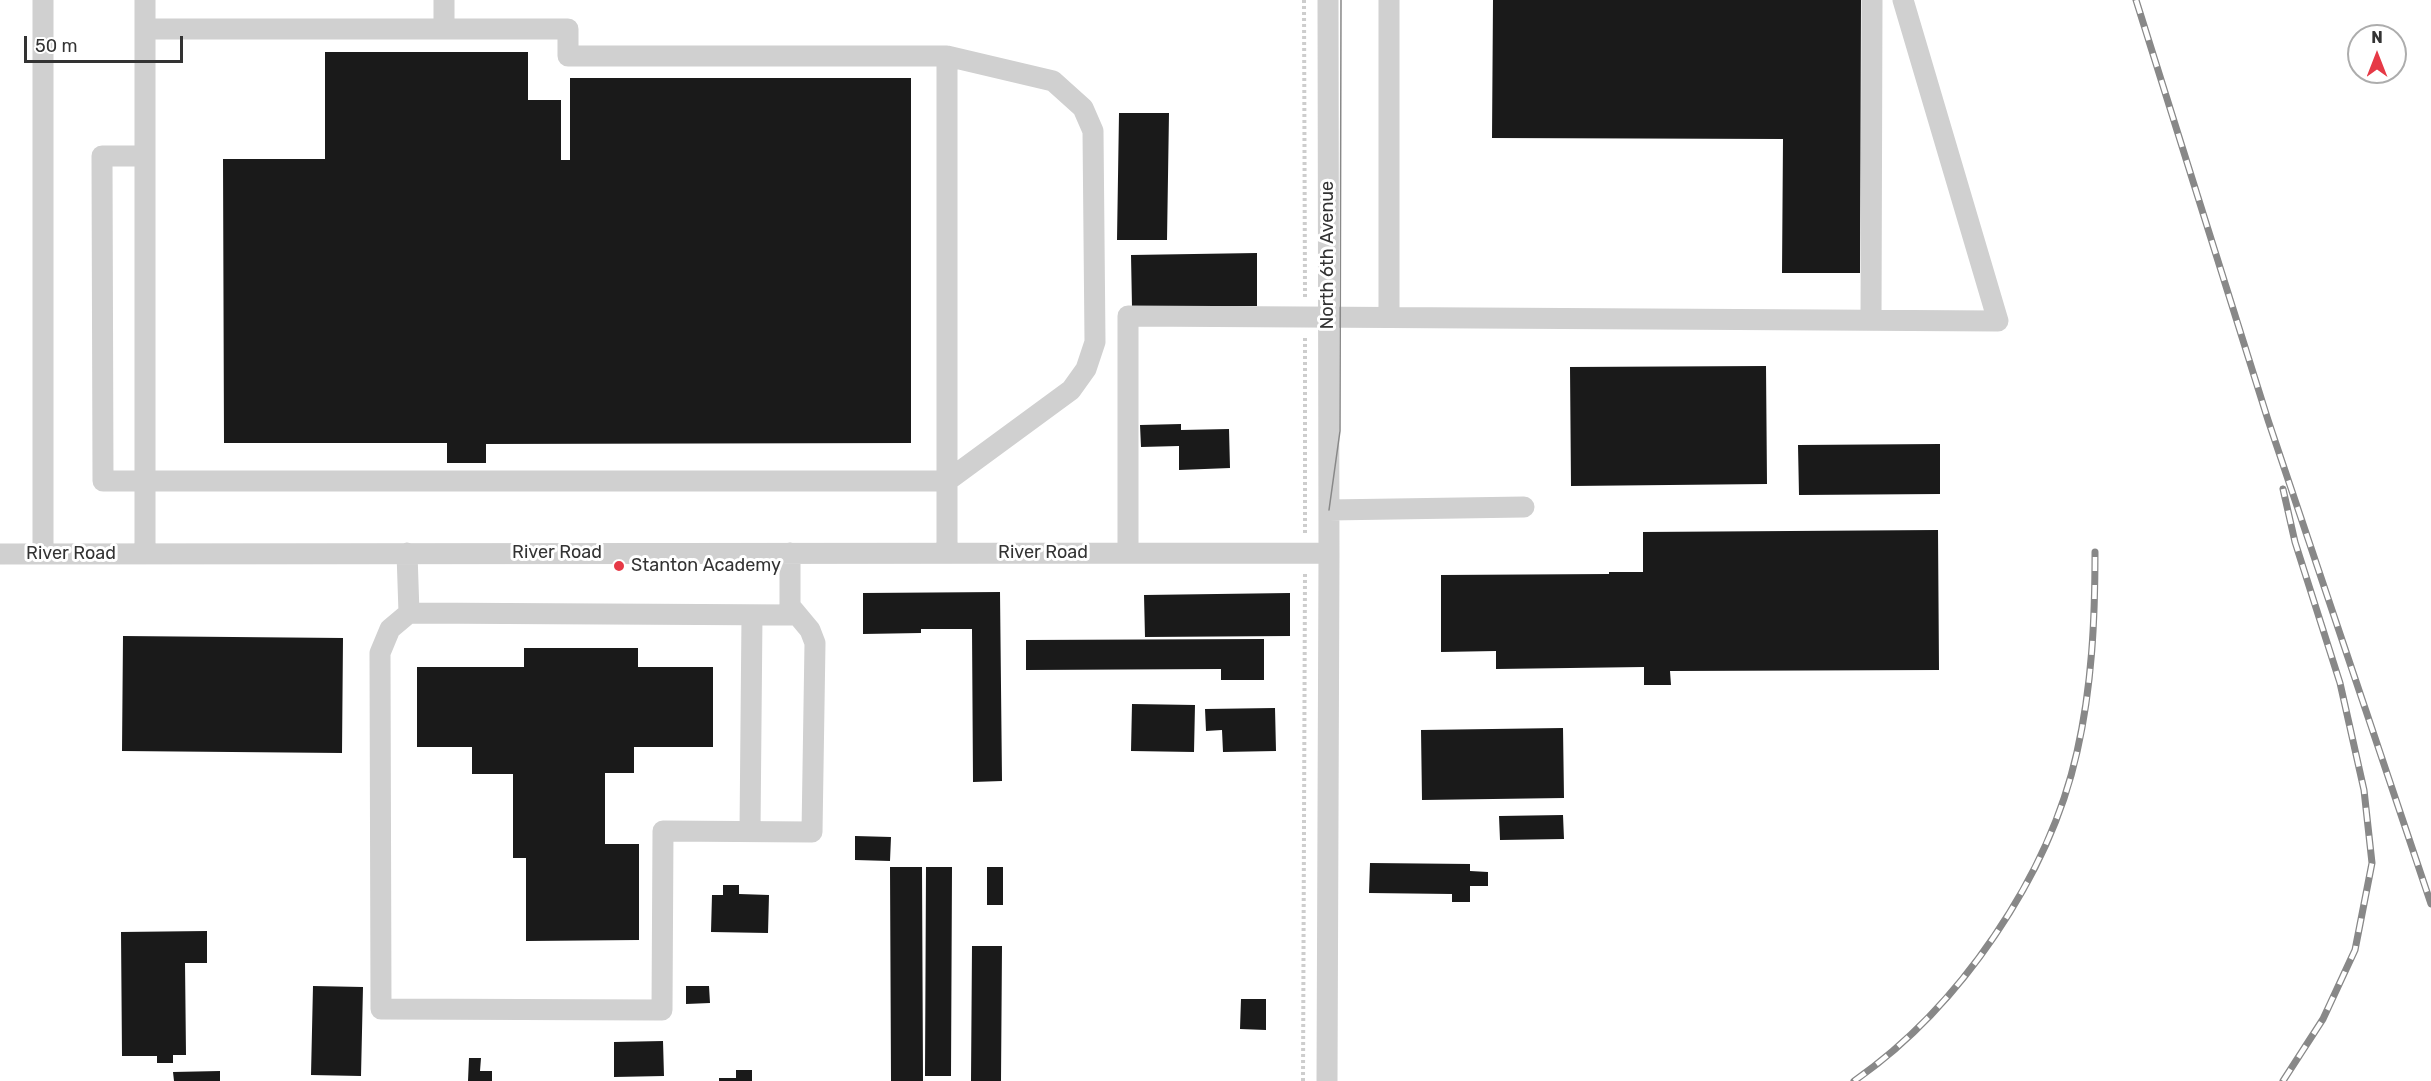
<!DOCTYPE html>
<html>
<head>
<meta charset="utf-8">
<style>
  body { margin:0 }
  #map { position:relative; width:2431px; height:1081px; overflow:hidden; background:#fff; font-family:Rubik,sans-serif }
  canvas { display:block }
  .north { position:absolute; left:2347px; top:24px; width:60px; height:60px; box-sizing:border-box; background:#fff; border:2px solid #adadad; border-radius:50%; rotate:0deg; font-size:16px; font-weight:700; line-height:24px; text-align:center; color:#333 }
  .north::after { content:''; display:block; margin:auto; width:21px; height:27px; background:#e63946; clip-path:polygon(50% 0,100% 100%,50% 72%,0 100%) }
  .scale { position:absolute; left:24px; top:36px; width:159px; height:27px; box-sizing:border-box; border:3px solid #333; border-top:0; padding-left:8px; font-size:18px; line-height:21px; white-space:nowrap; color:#333; -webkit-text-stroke:4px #fff; paint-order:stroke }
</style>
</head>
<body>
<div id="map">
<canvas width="2431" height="1081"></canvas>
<div class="north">N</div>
<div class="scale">50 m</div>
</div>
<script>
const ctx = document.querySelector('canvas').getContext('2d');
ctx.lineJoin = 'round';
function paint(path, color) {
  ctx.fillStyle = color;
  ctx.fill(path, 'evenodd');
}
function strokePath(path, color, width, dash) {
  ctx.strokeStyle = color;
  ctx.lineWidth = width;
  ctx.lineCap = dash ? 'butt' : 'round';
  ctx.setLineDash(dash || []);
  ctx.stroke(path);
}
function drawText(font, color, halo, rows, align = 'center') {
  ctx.font = font + ' Rubik,sans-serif';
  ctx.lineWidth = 6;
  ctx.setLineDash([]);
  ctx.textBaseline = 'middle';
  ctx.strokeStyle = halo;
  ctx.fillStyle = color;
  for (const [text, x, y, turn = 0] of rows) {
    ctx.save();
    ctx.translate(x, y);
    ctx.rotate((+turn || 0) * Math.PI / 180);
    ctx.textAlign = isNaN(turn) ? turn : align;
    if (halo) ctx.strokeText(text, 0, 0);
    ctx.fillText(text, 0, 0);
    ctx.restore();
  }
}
paint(new Path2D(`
  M1493,0h368l-1,273h-78l1,-134 -291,-1z
  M325,52h203v48h33v60h9v-82h341v365l-425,1v19h-39v-20h-223l-1,-284h102z
  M1119,113h50l-2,127h-50z
  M1257,253v53l-125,1 -1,-52z
  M1766,366l1,118 -196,2 -1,-119z
  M1181,424v6l48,-1 1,39 -51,2v-24l-38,1 -1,-22z
  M1940,444v50l-141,1 -1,-50z
  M1938,530l1,140 -269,1 1,14h-27v-18l-148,2v-18l-55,1v-77l168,-1v-2h34v-40z
  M1000,592l2,189 -29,1 -1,-153h-51v4l-58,1v-41z
  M1290,593v43l-145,1 -1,-42z
  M123,636l220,2 -1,115 -220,-2z
  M1264,639v41h-43v-11l-195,1v-30z
  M524,648h114v19h75v80h-79v26h-29v71h34v96l-113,1v-83h-13v-84h-41v-27h-55v-80h107z
  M1132,704l63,1 -1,47 -63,-1z
  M1275,708l1,43 -53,1 -1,-22 -16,1 -1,-22z
  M1563,728l1,70 -142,2 -1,-70z
  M1563,815l1,24 -64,1 -1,-24z
  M855,836l36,1 -1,24 -35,-1z
  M1370,863l100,1v7l18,1v14h-18v16h-18v-8l-83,-1z
  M890,867h32l1,214h-32z
  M926,867h26l-1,209h-26z
  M987,867h16v38h-16z
  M723,885h16v9l30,1 -1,38 -57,-1 1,-37h11z
  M207,931v32h-22l1,92h-13v8h-16v-7h-35l-1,-124z
  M972,946h30l-1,135h-30z
  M313,986l50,1 -2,89 -50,-1z
  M686,986h23l1,17 -24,1z
  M1241,999h25v31l-26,-1z
  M663,1041l1,35 -50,1v-35z
  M469,1058h12l-1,13h12v10h-24z
  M736,1070h16v11h-33v-3h17z
  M220,1071v10h-46l-1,-9z`), '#1a1a1a');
strokePath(new Path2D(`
  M1304,0l1,297
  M1305,338v196
  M1303,1081l2,-509`), '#cdcdcd', 4, [3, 3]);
strokePath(new Path2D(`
  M43,0v553
  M145,0v29
  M444,0v29
  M1389,0v316
  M145,156h-43l1,325h844l124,-91 15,-21 9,-27 -2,-211 -10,-23 -30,-27 -106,-25
  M1871,320l1,-320
  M1329,510l195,-3
  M145,553v-524h423v27h379v497
  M407,553l2,60 -19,16 -10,24 1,356 281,1 1,-179 149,1 3,-189 -5,-13 -20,-24v-53
  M1128,553v-237l870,5 -95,-321
  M0,554l1329,-1
  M409,613l388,2
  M750,831l2,-216
  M1327,1081l2,-528 -1,-553`), '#d0d0d0', 21);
strokePath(new Path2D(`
  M1329,510l11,-79 1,-431`), '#888', 1.5);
const rail = new Path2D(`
  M2136,0l132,420 163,484
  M1854,1081c105,-73 195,-204 223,-329 15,-66 18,-133 18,-200
  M2283,1081l40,-62 32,-69 17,-87 -8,-73 -24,-107 -45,-141 -12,-53`);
strokePath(rail, '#888', 7);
strokePath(rail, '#fff', 4.5, [14]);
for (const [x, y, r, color] of [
  [619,566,6,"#e63946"]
]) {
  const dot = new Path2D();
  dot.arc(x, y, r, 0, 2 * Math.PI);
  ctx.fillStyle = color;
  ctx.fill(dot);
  strokePath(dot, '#fff', 2);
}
drawText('18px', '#333', '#fff', [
  ["North 6th Avenue",1328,255,-90],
  ["River Road",557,553],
  ["River Road",1043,553],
  ["River Road",71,554]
]);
drawText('18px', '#333', '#fff', [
  ["Stanton Academy",631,566]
], 'left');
</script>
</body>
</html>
